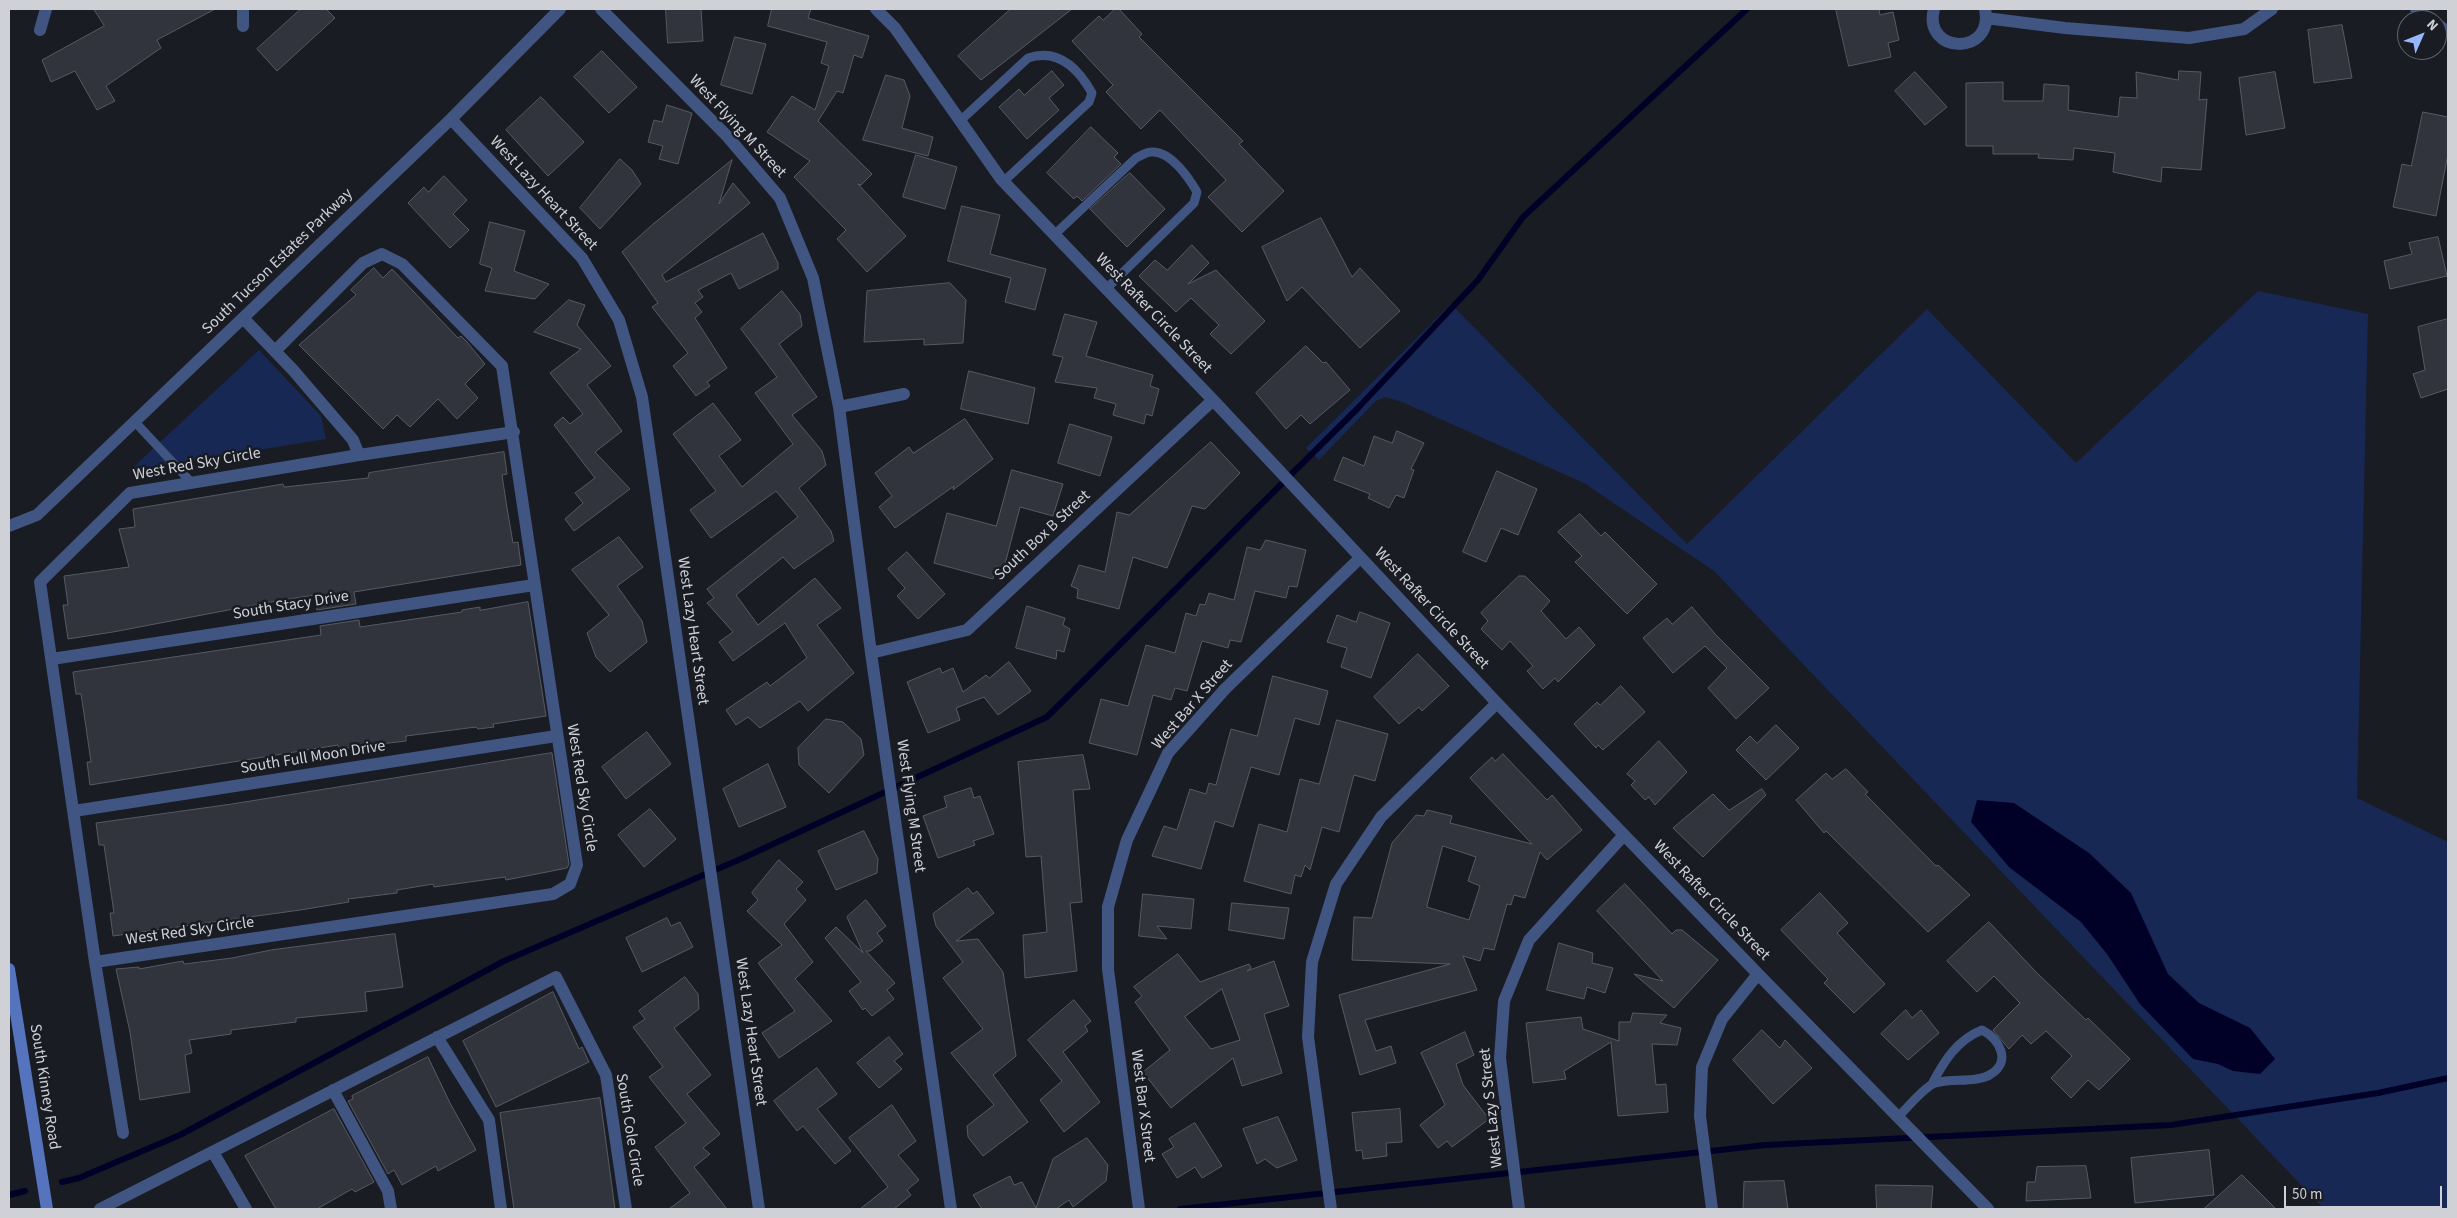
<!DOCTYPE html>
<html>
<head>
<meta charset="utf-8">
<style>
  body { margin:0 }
  #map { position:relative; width:2457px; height:1218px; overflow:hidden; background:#191c23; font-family:"Source Sans 3",sans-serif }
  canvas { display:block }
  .frame { position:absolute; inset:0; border:10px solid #cfd1d6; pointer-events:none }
  .north { position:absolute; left:2397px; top:10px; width:50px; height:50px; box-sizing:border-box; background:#191c23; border:1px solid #62646b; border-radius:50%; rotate:46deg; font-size:14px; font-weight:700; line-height:20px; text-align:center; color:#cfd1d6 }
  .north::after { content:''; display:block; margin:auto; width:18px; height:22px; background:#96b6fd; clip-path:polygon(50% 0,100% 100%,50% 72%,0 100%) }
  .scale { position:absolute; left:2284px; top:1186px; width:158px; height:22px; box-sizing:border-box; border:2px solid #cfd1d6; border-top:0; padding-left:6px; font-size:15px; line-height:18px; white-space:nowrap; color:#cfd1d6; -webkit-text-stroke:4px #191c23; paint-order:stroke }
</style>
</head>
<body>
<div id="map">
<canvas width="2457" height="1218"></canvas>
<div class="frame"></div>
<div class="north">N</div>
<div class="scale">50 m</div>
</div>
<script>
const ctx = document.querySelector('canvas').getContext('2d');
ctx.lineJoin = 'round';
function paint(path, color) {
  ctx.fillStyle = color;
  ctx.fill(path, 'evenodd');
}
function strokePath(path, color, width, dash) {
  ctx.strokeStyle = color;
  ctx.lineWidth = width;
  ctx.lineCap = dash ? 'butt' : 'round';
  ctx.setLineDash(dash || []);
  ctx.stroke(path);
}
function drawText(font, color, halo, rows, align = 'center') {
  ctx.font = font + ' "Source Sans 3",sans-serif';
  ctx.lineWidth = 5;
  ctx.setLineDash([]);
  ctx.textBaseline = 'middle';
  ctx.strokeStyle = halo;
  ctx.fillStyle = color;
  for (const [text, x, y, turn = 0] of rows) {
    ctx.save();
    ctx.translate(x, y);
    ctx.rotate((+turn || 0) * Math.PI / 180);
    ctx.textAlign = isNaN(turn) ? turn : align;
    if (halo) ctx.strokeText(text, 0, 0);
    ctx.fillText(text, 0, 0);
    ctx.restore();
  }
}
paint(new Path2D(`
  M2258,291l110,23 -11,484 91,44v367h-124l-610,-638 -130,-88 -182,-81 -17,-5 -9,4 -57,59 -13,-12 145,-144 236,240 240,-235 149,154z
  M259,350l62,66 5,23 -197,32z`), '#172855');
paint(new Path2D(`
  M1977,800l37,3 75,50 42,40 37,81 31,29 51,25 25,31 -15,15 -27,-3 -15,-7 -25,-5 -53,-55 -33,-50 -26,-32 -72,-55 -38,-45z`), '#010027');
strokePath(new Path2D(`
  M62,1182l17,-4 101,-43 324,-174 239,-103 304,-141 311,-309 120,-128 45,-63 224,-208
  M9,1195l16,-4
  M1180,1209l586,-64 405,-20 207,-32 70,-15`), '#010027', 6);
const building = new Path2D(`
  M94,9h121l-58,31 4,8 -55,38 9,15 -18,9 -22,-39 -24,11 -9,-22 62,-34z
  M301,9h25l9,9 -58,53 -20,-22z
  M666,9h35l2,32 -35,2z
  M772,9h39l-3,9 61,18 -7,22 -8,-3 -11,38 -6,-2 -19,30 54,53 -11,11 -3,-1 48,52 -39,36 -30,-33 9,-9 -52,-53 16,-16 -43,-29 25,-36 23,14 14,-44 -8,-3 6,-21 -59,-16z
  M1011,9h61l-91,71 -23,-24z
  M1115,9h4l23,25 -3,3 104,104 -4,3 45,47 -42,41 -34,-35 18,-17 -66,-70 -19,19 -35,-37 7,-7 -41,-44 27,-25 4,4z
  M1836,9h43l1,6 13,-3 6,28 -11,3 3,14 -42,9z
  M2342,25l10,53 -38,5 -6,-53z
  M735,37l31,7 -14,50 -31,-9z
  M602,51l35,36 -28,26 -35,-36z
  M1052,71l12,14 -15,13 10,12 -32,29 -28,-32 20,-18 5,6z
  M2179,71l22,1 -2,28 8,-1 -6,71 -39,-3 -1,15 -48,-10 2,-19 -41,-5 -1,12 -35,-2 1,-4h-46v-8h-27v-63l37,-1v19h40l1,-17 25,2 -1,24 50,7 2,-20 17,1 -1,-26 42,8z
  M1915,72l32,35 -22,18 -30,-34z
  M2275,72l10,56 -39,7 -7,-57z
  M886,75l18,5 6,16 -8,32 31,9 -5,19 -65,-16z
  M541,97l43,45 -36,34 -42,-46z
  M667,105l25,8 -14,51 -19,-5 4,-13 -15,-4 6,-22 8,2z
  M2423,112l25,5v37l-12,62 -43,-9 9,-43 9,2z
  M1091,127l27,26 -4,4 7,7 -39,37 -5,-5 -3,3 -27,-26z
  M916,155l41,12 -12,42 -42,-12z
  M620,159l12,11 9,14 -41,45 -20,-21z
  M732,160l-13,44 14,-21 17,20 -88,72 4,7 97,-49 15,30v6l-39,20 -8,-16 -33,17 5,7 -8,6 7,9 -7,6 32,50 -20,14 3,4 -14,10 -23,-30 15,-13 -36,-46 6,-4 -36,-51 30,-27z
  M1130,173l35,36 -38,38 -37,-38z
  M444,176l23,24 -14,14 16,16 -19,18 -42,-45 16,-16 4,5z
  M962,206l38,9 -10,39 56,15 -11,41 -30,-8 6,-24 -63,-17z
  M1321,218l31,59 8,-9 40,43 -40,37 -58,-61 -15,14 -25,-54z
  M490,222l35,9 -11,40 35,13 -14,15 -50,-8 7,-23 -12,-4z
  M2438,237l9,39 -57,13 -6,-28 28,-7 -3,-11z
  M1192,245l17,18 -21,21 28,-14 49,51 -34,33 -21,-20 9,-9 -28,-27 -15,14 -37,-36 16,-16 12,10z
  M374,268l9,10 9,-9 66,69 3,-2 6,6 18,22 -20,20 13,14 -21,21 -19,-20 -28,28 -13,-12 -14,14 -84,-84 57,-50 -5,-5z
  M950,283l16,17 -3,43 -39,2v-6l-60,3 3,-51z
  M782,291l18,23 2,12 -23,18 38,53 -25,18 30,36 4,14 -27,23 32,43 3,10 -40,28 -11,-12 -47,38 22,30 57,-47 26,30 -24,17 37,48 -46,38 -8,-10 -40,27 -12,-11 -12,8 -10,-15 41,-28 3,4 37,-28 -22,-35 -52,38 -14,-19 14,-10 -26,-29 7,-5 -7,-9 91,-72 -22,-26 -65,47 -21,-28 26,-19 -43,-57 40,-31 28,37 -22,16 23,31 51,-43 -38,-51 22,-16 -36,-48z
  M569,300l16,5 -8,20 34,41 -24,19 35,46 -27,21 35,37 -56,42 -9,-12 18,-16 -8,-10 20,-15 -41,-53 9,-8 7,7 13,-10 -33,-41 31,-24 -47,-17z
  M1065,314l32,8 -11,34 67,19 -3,11 9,3 -7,27 -6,-2 -2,10 -31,-9 3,-11 -22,-6 3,-10 -42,-6 8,-25 -10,-2z
  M2448,319v70l-27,9 -8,-24 12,-4 -7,-43z
  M1306,346l17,17 3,-1 24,28 -40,34 -9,-9 -15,14 -30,-36z
  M969,371l66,17 -7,36 -67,-15z
  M965,419l28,40 -40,31 1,-4 -59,42 -16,-21 13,-11 -17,-23 34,-26 4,6z
  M1070,424l42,13 -12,39 -42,-13z
  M1397,431l27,12 -13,26 3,1 -10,28 -8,-3 -7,13 -21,-10 2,-4 -36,-14 9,-23 21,9 10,-30 18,7z
  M1211,442l29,31 -35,36 -13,-3 -25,62 -34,-11 -14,52 -42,-11 1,-9 -7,-3 8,-21 26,7 12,-60 12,3z
  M504,452l3,22 -5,1 5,33 6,35 5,-1 3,23 -167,27 2,12 -39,6 -3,-15 -49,8 -152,29 -45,7 -5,-34h5l-4,-29 65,-9 -10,-38 16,-2 -2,-18 150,-25 1,3 84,-9 1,-5z
  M1012,470l51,14 -10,32 -33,-9 -16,61 -8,-2 -3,13 -59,-16 13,-50 49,13z
  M1497,471l40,18 -19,46 -17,-7 -15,34 -23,-10z
  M1580,514l21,22 4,-4 52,52 -30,30 -52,-52 7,-6 -24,-24z
  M619,537l24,30 -26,19 25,35 5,21 -37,30 -14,-15 -9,-24 22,-18 -37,-45z
  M1266,540l40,10 -9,37 -8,-1 -3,12 -31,-7 -14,51 -11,-2 -2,8 -26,-7 -15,50 -12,-3 -4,12 -18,-5 -16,60 -48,-12 12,-44 27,7 18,-61 29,8 11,-40 10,3 4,-12 5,1 4,-12 25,7 13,-53 13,3z
  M907,552l38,42 -27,25 -21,-23 8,-8 -17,-19z
  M1519,576h6l25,25 -9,10 25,28 13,-12 16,18 -37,37 -3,-4 -12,11 -16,-18 6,-5 -23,-25 -8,9 -21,-21 7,-8 -7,-8z
  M528,602l18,114 -53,8 1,3 -16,2 -2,-2 -70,9v5l-67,8 -1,-4 -248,40 -3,-23h4l-5,-35 -5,-33h-5l-3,-22 248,-37 -1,-9 39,-6 1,7 102,-15v-2l18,-3v3z
  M1027,606l38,12 -2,7 7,4 -6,23 -7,-2 -1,9 -40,-11z
  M1692,607l24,28 53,53 -33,31 -28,-31 19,-20 -22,-22 -32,27 -30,-35 24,-20 5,6z
  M1360,612l30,11 -19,55 -30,-11 6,-19 -20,-6 10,-27 19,7z
  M1418,654l31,32 -27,25 -3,-4 -20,17 -25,-27z
  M1009,662l22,29 -33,24 -14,-18 -28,11 4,12 -32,13 -21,-51 33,-14 2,5 11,-5 10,24 23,-17 3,3z
  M1273,676l55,15 -9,34 -24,-7 -16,57 -28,-8 -18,60 -18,-6 -14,48 -49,-13 12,-30 13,4 13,-41 16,5 3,-11 7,2 15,-56 26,7z
  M1621,686l24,26 -42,38 -5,-5 -2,3 -22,-24 23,-22 3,3z
  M826,719l17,3 18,17 3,16 -35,38 -30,-28 -1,-17z
  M1337,720l51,14 -13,47 -21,-6 -15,57 -17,-5 -12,43 -5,-5 -4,12 -6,-2 -4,19 -47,-13 15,-57 28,8 13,-53 19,5z
  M1776,725l23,23 -33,32 -30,-30 14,-14 7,7z
  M647,732l24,32 -45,35 -24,-32z
  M1659,741l28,31 -32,33 -6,-8 -4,3 -14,-15 4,-4 -8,-7z
  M552,753l17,111 -2,4 -61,12 -1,-3 -71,10 -1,-3 -36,6v3l-49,6 1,3 -49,8 -187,26 -3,-23h4l-10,-68h-5l-3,-22 136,-19z
  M1503,754l44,46 5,-5 30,35 -35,30 -7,-8 -15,46 -11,-3 -3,10 -4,-1 -13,46 -10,-2 -4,13 -17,-5 14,34 -112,30 11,31 15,-5 5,17 -36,12 -21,-80 111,-31 -98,-4 2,-43 18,1 20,-75 24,-28 8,1 3,-6 25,6 -2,7 82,21 -62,-66 22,-21 3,4zM1443,846l33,11 -8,24 12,5 -11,34 -42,-13z
  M1083,755l7,34 -17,1 9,112 -12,1 7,68 -52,7 -2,-43 24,-3 -6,-76 -15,1 -8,-95z
  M768,764l18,43 -47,20 -16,-38z
  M1846,769l22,23 -3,2 71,72 2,-1 32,30 -42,37 -102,-101 -2,2 -28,-33 30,-27 6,6z
  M971,788l3,10 6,-2 14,38 -21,7 2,4 -37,13 -15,-42 24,-9 -3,-10z
  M1762,789l4,6 -63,62 -30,-29 40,-34 16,16z
  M650,809l26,30 -32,28 -26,-32z
  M864,831l14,28 -1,14 -41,17 -18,-39z
  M779,860l24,22 -7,7 10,11 -22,24 29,38 -18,17 37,42 -53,37 -17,-25 33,-22 -37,-48 24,-18 -35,-34 11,-11 -6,-7z
  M1625,884l47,50 4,-4h6l36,30 -44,48 -40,-34 29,7 -66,-70z
  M968,888l5,6 4,-3 17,22 -38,28 22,-2 25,33 13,84 -23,19 35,47 -45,34 -15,-19 -1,-11 27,-21 -43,-52 32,-24 -40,-51 20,-16 -27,-36 -3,-12z
  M1820,893l28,30 -11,10 48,51 -31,29 -30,-30 4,-4 -47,-49z
  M1143,894l51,5 -3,30 -34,-3 10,13 -28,-3z
  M866,900l20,26 -9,7 6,8 -13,10h-4l29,32 -8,7 7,9 -22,17 -7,-8 -2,2 -14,-19 12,-9 -36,-44 11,-11 27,26 -16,-36z
  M1232,903l57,5 -5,31 -55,-9z
  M667,918l4,8 9,-4 13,25 -51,25 -16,-34z
  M1989,922l47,50 50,48 2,-2 42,41 -31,31 -11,-10 -17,18 -20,-20 21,-22 -26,-25 -15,13 -9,-9 -13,14 -16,-19 27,-27 -26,-27 -17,16 -30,-31z
  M395,934l8,53 -38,5 2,19 -71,7v4l-65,8v4l-42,6 3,13 -7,2 5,37 -50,8 -10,-68 -14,-63 23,-2v2l44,-8 1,3 48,-6 39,-8z
  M1559,943l34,10 -1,10 21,5 -8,25 -18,-6 -3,12 -37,-9z
  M1178,954l22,28 49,-18 2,4 -4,3 27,-10 15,45 -25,8 18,59 -40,13 -9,-28 -62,50 -28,-36 27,-22 -35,-48 7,-6 -8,-9zM1222,989l18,51 -29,9 -26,-32z
  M685,977l13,17 1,15 -25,19 37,47 -24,19 33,40 -17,14 7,6 -16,13 33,42h-58l21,-16 -35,-46 31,-24 -37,-46 14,-10 -30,-40 12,-8 -6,-8z
  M553,992l26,57 3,-2 7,15 -93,45 -33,-66z
  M1074,1000l17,21 -6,5 3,5 -25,21 37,50 -36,30 -24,-32 22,-19 -34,-41z
  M1906,1010l6,8 9,-8 18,23 -31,27 -27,-26z
  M1633,1013l34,2 -7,8 21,5 -4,17 -25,-1 4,41 10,-1 2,28 -50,4 -7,-74 -47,29 2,8 -33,4 -7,-60 55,-6 2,12 36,12v-19h11z
  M1762,1030l18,18 5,-8 27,28 -39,36 -40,-44z
  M1465,1032l9,23 -18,9 7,21 26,34 -37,28 -5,-6 -9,7 -18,-23 25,-20 -24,-52z
  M889,1037l14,17 -9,7 8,8 -23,19 -22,-25z
  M428,1057l22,46 26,47 -38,21 -2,-5 -34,19 -8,-15 -6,4 -40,-73 5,-2 -1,-3z
  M817,1068l20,26 -20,15 34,42 -16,13 -32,-38 -6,5 -23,-30z
  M600,1098l15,111h-101l-14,-96z
  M892,1105l24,36 -18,14 21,25 -12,10 4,5 -17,14h-34l28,-22 -39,-49z
  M334,1109l40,73 -19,10 -3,-3 -35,20h-41l-31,-53z
  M1400,1109l2,33 -16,1 1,13 -24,3 -1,-9 -6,1 -4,-38z
  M1278,1117l19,43 -20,8 -12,-9 -8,5 -14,-35z
  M1195,1123l27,43 -20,12 -7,-11 -18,11 -15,-24 12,-7 -5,-8z
  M1087,1138l21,27 -2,16 -33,26 -4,-7 -13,9h-74l-9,-14 37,-19 4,9 8,-3 14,26 17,-49z
  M2209,1150l5,45 -79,8 -4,-45z
  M2086,1166l5,32 -65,3 1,-19h8l2,-15z
  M2242,1175l34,34h-72z
  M1784,1181l4,28h-45l1,-27z
  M1876,1185l57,1 -2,23h-54z`);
paint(building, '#31343c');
strokePath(building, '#565a62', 1);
strokePath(new Path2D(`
  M960,121l68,-63c30,-10 50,10 64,35l-3,9 -86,80
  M1054,235l82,-77c5,-2 10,-6 15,-6 19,-2 38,26 46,40l-3,11 -88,86
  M135,422l56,60
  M1898,1117c10,-10 21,-24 33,-32 12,-8 46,-1 60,-11 21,-13 8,-35 -9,-44 -25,10 -38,31 -50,54`), '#415582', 9);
strokePath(new Path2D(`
  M243,9v17
  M601,9l126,127 53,62 33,80 26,129 32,246 80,556
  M876,9l19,19 106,151 212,221 284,303 261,271 230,235
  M1934,9c-12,45 61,48 51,0
  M2416,9l15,11
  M1986,18l79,10 124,10 55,-9 28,-20
  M2437,24l11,8
  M40,30l6,-21
  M451,119l131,139 37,62 23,77 117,812
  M243,318l50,52 60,70 6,15 155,-23
  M839,407l65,-13
  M9,526l28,-11 414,-396 109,-110
  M871,653l96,-23 246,-230
  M52,659l482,-74
  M74,811l482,-75
  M95,962l458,-68 17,-10 7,-19 -75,-499 -100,-102 -20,-10 -19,9 -88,88
  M437,1037l52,83 12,89
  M333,1090l55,101 3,18
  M123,1133l-28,-171 -55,-380 90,-89 229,-38
  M213,1152l33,57
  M100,1209l456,-232 50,98 20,134
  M1139,1209l-31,-240v-62l19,-67 41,-87 57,-64 135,-131
  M1331,1209l-23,-172 4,-75 24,-78 45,-67 116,-114
  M1519,1209l-19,-151 4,-57 25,-61 95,-105
  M1712,1209l-12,-93 2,-49 20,-48 36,-45`), '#415582', 12);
strokePath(new Path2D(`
  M9,969l38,240`), '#5674bd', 12);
drawText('16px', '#cfd1d6', '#191c23', [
  ["West Flying M Street",737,127,47],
  ["West Lazy Heart Street",543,194,47],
  ["South Tucson Estates Parkway",278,262,-44],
  ["West Rafter Circle Street",1153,314,46],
  ["West Red Sky Circle",197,465,-10],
  ["South Box B Street",1043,536,-43],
  ["South Stacy Drive",291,606,-9],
  ["West Rafter Circle Street",1431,609,47],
  ["West Lazy Heart Street",692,631,82],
  ["West Bar X Street",1193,705,-49],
  ["South Full Moon Drive",313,758,-9],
  ["West Red Sky Circle",581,788,81],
  ["West Flying M Street",910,806,82],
  ["West Rafter Circle Street",1711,901,46],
  ["West Red Sky Circle",190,932,-8],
  ["West Lazy Heart Street",750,1032,82],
  ["South Kinney Road",44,1087,81],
  ["West Bar X Street",1142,1106,83],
  ["West Lazy S Street",1492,1108,-96],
  ["South Cole Circle",629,1130,81]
]);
</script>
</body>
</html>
